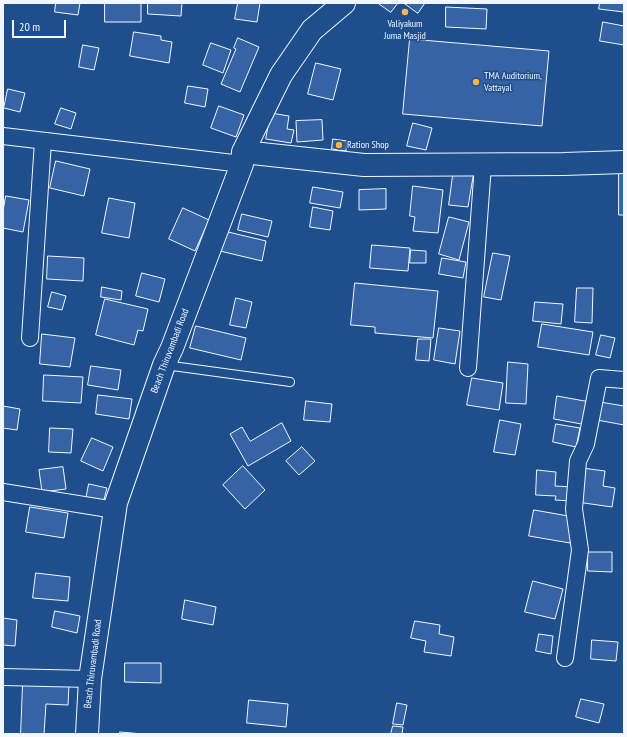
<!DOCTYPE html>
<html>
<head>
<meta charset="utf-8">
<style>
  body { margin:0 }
  #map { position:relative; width:627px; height:737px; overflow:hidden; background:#1f4e8c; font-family:"PT Sans Narrow",sans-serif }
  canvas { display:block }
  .frame { position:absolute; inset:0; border:4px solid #f2f6ff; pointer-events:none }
  .scale { position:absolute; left:12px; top:20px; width:54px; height:18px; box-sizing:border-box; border:2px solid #f2f6ff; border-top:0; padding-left:5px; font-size:12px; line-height:14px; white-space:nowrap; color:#f2f6ff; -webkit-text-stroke:3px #1f4e8c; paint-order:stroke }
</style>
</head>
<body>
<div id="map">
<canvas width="627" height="737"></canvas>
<div class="frame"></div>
<div class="scale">20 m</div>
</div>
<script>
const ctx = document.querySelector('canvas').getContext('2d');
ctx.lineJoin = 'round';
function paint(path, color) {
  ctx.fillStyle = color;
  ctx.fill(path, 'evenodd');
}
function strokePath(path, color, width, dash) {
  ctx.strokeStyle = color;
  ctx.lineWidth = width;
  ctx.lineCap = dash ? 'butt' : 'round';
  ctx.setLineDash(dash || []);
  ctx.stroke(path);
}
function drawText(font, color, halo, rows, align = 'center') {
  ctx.font = font + ' "PT Sans Narrow",sans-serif';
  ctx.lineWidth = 3;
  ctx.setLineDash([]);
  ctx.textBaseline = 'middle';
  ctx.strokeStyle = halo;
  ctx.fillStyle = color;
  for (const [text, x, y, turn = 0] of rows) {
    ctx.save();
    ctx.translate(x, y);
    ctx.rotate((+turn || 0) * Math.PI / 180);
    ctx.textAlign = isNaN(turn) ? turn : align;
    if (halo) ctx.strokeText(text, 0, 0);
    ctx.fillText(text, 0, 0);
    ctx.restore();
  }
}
const building = new Path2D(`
  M56,3h24l-2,12 -23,-3z
  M105,3h36v19h-36z
  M148,3h34l-1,13 -33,-2z
  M238,3h22l-3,19 -22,-3z
  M378,3h20l-7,9z
  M404,3h21l-7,10z
  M600,3h24v9l-25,-3z
  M446,7l41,2 -1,20 -40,-2z
  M603,22l21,4v19l-24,-4z
  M134,32l27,4v4l11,2 -3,21 -39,-7z
  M238,38l21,9 -19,45 -19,-8 15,-35 -2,-1z
  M410,39l139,12 -7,75 -139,-12z
  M211,43l20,7 -8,23 -20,-8z
  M83,45l16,3 -5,22 -15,-3z
  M316,63l25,6 -8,31 -25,-6z
  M188,86l20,3 -3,18 -20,-4z
  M8,89l17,4 -5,19 -16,-4z
  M219,106l25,9 -8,22 -25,-9z
  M61,108l15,5 -5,16 -16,-5z
  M271,113l18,3 -2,13 7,1 -3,13 -25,-4z
  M322,120l1,20 -26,2 -1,-21z
  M413,123l19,5 -6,22 -19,-4z
  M333,139l14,2 -1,10 -14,-2z
  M56,161l34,8 -6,27 -34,-8z
  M454,168l20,3 -6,36 -19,-2z
  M619,172h5v43h-5z
  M413,186l30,4 -5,43 -25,-2 2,-14 -5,-1z
  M313,187l30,5 -3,16 -30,-5z
  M386,189v20l-27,1v-20z
  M6,196l23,4 -6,32 -20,-4v-16z
  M109,198l26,5 -6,35 -27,-5z
  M313,207l20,4 -3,19 -20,-3z
  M183,208l26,12 -14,31 -26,-12z
  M242,214l30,7 -4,16 -30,-7z
  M449,217l20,5 -10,38 -20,-6z
  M224,231l42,10 -4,20 -42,-10z
  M372,245l38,3 -2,23 -38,-3z
  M411,250l15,1v12h-16z
  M493,253l17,3 -9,44 -17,-3z
  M48,256l36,2 -1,23 -36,-2z
  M442,258l24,4 -3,16 -24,-4z
  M142,273l23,6 -6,23 -23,-6z
  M355,283l83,8 -5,47 -58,-5v-6l-24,-2z
  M102,287l20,4 -1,9 -20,-3z
  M577,288h16l-1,35 -17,-1z
  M52,292l14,4 -4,14 -14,-3z
  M236,298l16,4 -6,26 -16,-3z
  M105,299l43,10 -5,22 -5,-1 -4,15 -38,-10z
  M535,302l28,2 -2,20 -28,-3z
  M542,324l51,8 -4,23 -51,-8z
  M196,326l50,12 -5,22 -51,-12z
  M439,328l21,3 -5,33 -21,-4z
  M42,334l33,4 -5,29 -30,-3z
  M601,335l14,3 -5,20 -14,-3z
  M418,339h13l-2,22 -13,-1z
  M508,362l20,2 -2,40 -20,-1z
  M91,366l30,4 -3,20 -30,-5z
  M44,375l39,2 -2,26 -38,-2z
  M472,378l31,5 -4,27 -32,-5z
  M98,395l34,4 -3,20 -33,-5z
  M557,396l33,6 -3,23 -33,-6z
  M306,401l26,3 -2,18 -26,-2z
  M600,402l24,4v19l-27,-5z
  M3,406l17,3 -3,21 -14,-2z
  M500,420l21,4 -6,31 -21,-3z
  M282,423l9,18 -43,25 -18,-32 12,-7 8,14z
  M556,424l24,4 -4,19 -23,-5z
  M50,428l23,1 -2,24 -22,-1z
  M92,438l21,9 -10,24 -22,-10z
  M302,447l13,14 -16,14 -13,-14z
  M243,466l22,24 -20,19 -22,-24z
  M63,467l3,22 -24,3 -3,-22z
  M582,468l23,3 -2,15 12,2 -3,19 -35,-5z
  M537,470l19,2 -1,14 18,1 -1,14 -17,-1 1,-4 -20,-1z
  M89,484l18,4 -4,15 -17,-4z
  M30,507l38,6 -4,25 -38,-6z
  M534,510l40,7 -4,26 -41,-7z
  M588,552h24v20l-24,-1z
  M36,573l34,4 -2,24 -35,-3z
  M533,581l30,8 -8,30 -30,-7z
  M185,600l31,7 -3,18 -31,-6z
  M55,611l25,5 -3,17 -25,-6z
  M3,618l14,2 -2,26 -12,-1z
  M415,621l25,4 -1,9 15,3 -3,19 -27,-4 2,-11 -15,-3z
  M539,634l14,2 -2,18 -15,-3z
  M592,640l26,2 -2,19 -25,-2z
  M125,663h36v20l-36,-1z
  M23,683l46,2 -1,20 -22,-1 -2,30h-23z
  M581,699l23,5 -5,19 -23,-6z
  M249,700l39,4 -2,23 -39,-4z
  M397,703l10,2 -4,20 -10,-1z
  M393,726l10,1 -1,7h-11z
  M120,732l23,2h-23z`);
paint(building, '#3563a3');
strokePath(building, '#f2f6ff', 1);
const lane = new Path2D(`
  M165,365l125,17`);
const street = new Path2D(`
  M3,136l239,28
  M30,338l13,-197
  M468,368l15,-203
  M3,492l112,18
  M565,658l15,-108 -6,-41 4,-48 8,-17 13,-66 25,2
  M3,677l87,2`);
const secondary = new Path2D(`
  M243,152l121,13 200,-1 60,-2
  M87,734l3,-55 26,-176 48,-138 8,-17 70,-184 1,-12 38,-77 31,-45 32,-27`);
strokePath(lane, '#f2f6ff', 10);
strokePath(street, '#f2f6ff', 18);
strokePath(secondary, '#f2f6ff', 24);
strokePath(lane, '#1f4e8c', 8);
strokePath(street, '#1f4e8c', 16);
strokePath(secondary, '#1f4e8c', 22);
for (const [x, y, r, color] of [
  [405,12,4,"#ffb74d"],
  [476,82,4,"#ffb74d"],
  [339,145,4,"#ffb74d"]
]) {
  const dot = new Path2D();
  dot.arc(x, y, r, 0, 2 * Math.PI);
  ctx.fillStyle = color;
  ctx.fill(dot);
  strokePath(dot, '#1f4e8c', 1.5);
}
drawText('10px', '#f2f6ff', '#1f4e8c', [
  ["Valiyakum",405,24,"center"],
  ["Juma Masjid",405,36,"center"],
  ["TMA Auditorium,",484,76],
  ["Vattayal",484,88],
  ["Ration Shop",347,145]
], 'left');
drawText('10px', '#f2f6ff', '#1f4e8c', [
  ["Beach Thiruvambadi Road",170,351,-69],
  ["Beach Thiruvambadi Road",93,664,-83]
]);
</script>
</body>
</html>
